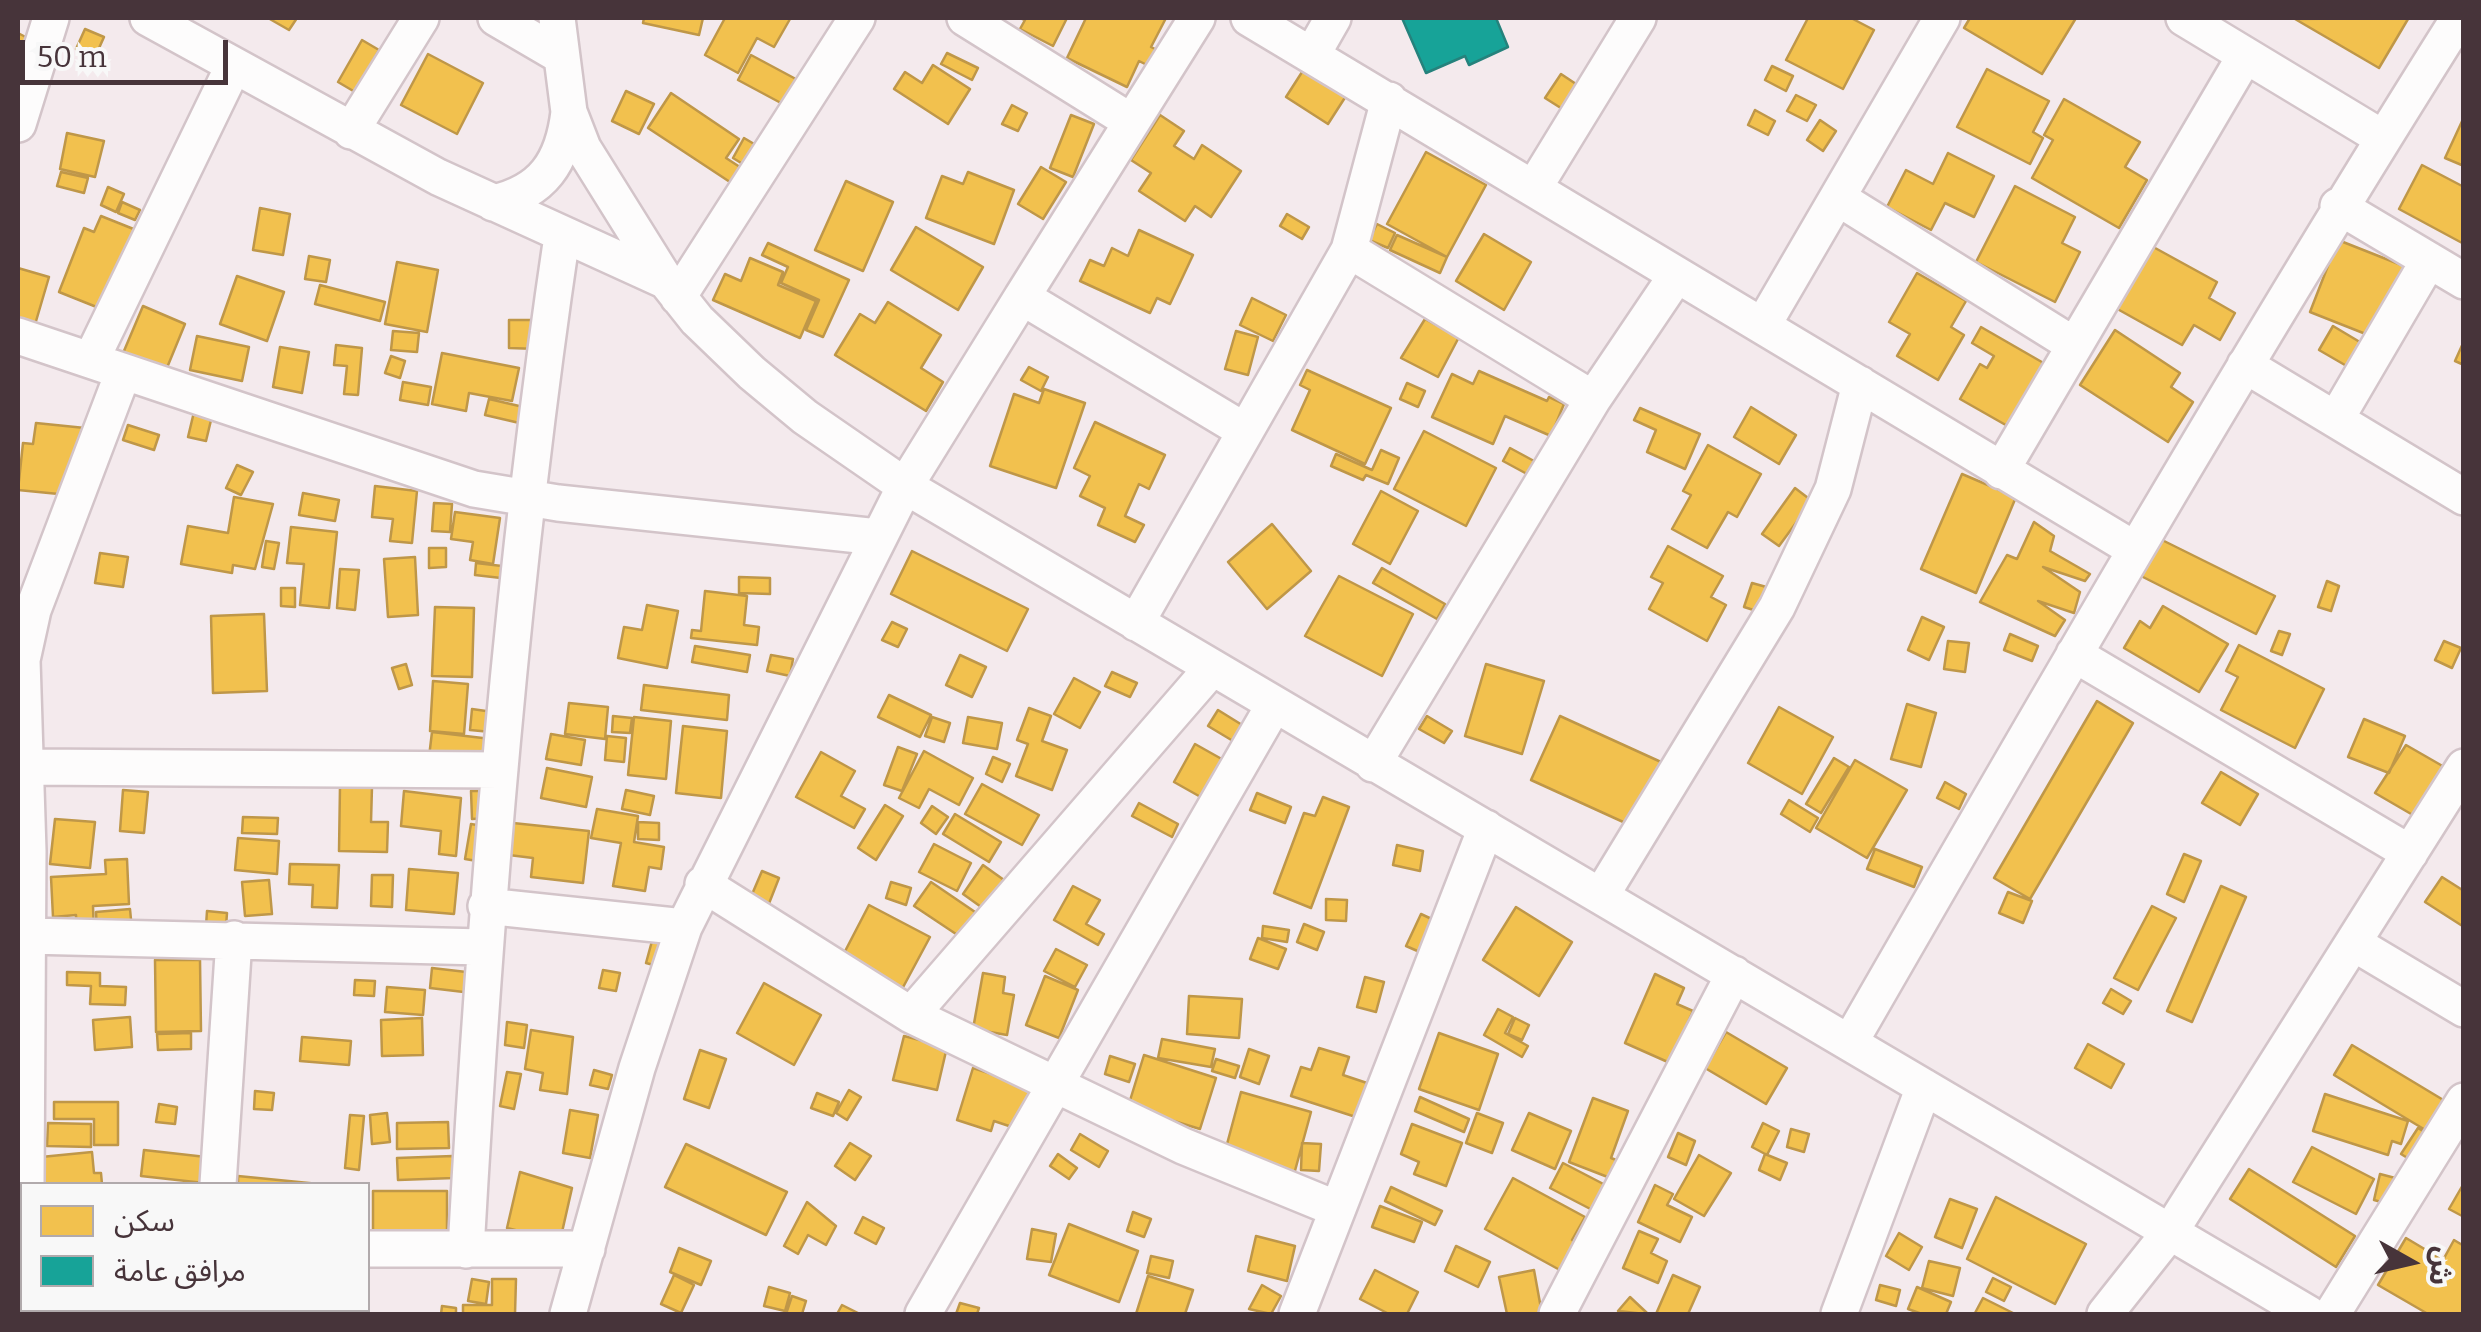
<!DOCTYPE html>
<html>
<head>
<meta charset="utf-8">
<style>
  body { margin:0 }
  #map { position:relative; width:2481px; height:1332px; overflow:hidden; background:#f4eaed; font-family:Bitter,"Noto Sans Arabic",serif }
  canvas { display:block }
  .frame { position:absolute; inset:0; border:20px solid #47343a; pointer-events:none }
  .legend { position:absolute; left:20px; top:1182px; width:350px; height:130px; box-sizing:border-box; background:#f8f8f8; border:2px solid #b1aaac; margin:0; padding:12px 18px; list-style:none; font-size:30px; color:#47343a }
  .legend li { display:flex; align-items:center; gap:20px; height:50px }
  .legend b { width:50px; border:2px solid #b1aaac }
  .north { position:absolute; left:2361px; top:1212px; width:100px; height:100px; -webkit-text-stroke:8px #f8f8f8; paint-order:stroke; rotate:98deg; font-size:28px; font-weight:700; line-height:40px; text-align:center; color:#47343a }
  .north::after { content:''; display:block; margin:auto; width:35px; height:45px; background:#47343a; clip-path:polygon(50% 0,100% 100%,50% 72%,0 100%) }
  .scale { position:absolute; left:20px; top:40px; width:208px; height:45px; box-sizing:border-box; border:5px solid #47343a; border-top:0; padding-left:12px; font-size:30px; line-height:35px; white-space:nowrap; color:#47343a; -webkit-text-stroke:8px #f8f8f8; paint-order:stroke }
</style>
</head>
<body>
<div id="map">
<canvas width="2481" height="1332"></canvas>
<div class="frame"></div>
<ul class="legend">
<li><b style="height:28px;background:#f2c14e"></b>سكن</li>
<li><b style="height:28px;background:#17a398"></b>مرافق عامة</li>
</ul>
<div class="north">ش</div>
<div class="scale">50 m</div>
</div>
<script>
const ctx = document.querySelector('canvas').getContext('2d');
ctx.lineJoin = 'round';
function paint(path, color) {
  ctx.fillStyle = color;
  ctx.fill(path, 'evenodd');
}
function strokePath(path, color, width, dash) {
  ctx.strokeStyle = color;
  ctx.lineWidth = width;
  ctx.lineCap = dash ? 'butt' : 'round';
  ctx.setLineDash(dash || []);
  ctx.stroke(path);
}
const homes = new Path2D(`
  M268,18h29l-8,12z
  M644,18h59l-4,17 -56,-12z
  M725,18h62l3,1 -16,28 -17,-9 -19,35 -33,-18z
  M1020,18h47l-14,28 -33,-17 5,-9z
  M1086,18h80l-15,29 18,9 -8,16 -22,-11 -12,26 -60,-29z
  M1808,18h43l23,12 -31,59 -57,-29z
  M1970,18h106l-34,56 -78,-46z
  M2405,18l3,1 -29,49 -84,-49z
  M85,29l19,8 -9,20 -19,-8z
  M18,33l17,9 -12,22 -5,-3z
  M362,40l17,10 -24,42 -17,-10z
  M947,53l31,15 -6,12 -31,-16z
  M428,54l55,29 -26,51 -56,-29z
  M751,55l56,30 -13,25 -56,-30z
  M933,65l37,24 -22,35 -54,-35 11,-17 17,11z
  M1772,66l21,10 -7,15 -21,-11z
  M1304,69l42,27 -18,28 -42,-27z
  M1987,69l62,32 -16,31 10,6 -13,26 -73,-37z
  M1561,74l18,12 -15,24 -19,-12z
  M626,91l28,13 -15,30 -27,-13z
  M671,93l68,46 -13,19 20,13 -10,15 -88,-58z
  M1796,95l20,10 -9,16 -20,-10z
  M2064,99l76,43 -15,25 22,13 -28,48 -87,-50 21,-38 -9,-5z
  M1012,105l15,8 -9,18 -16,-7z
  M1755,110l20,11 -7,14 -20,-10z
  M1071,115l23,9 -21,53 -23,-9z
  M1160,115l24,16 -10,15 20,13 8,-14 39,26 -30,46 -16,-11 -10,15 -46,-30 12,-18 -20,-13z
  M2464,117v49l-19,-8z
  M1820,120l16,11 -13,20 -16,-11z
  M67,133l37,8 -9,36 -35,-8z
  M744,138l27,16 -12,20 -26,-16z
  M1426,152l60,33 -39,72 -60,-33z
  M1948,153l46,23 -20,41 -29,-14 -14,27 -44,-23 19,-37 27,14z
  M2422,165l42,22v57l-65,-35z
  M1041,167l25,15 -23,37 -25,-15z
  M61,172l27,6 -4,15 -27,-7z
  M968,172l46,18 -20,54 -68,-26 16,-42 21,8z
  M846,181l47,21 -30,69 -48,-21z
  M2015,186l60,31 -13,26 18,9 -25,50 -79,-40z
  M108,187l16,7 -8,18 -15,-7z
  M122,202l18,8 -5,10 -17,-7z
  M260,208l30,6 -7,41 -30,-5z
  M1287,214l22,13 -7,12 -22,-13z
  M101,216l35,14 -32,80 -45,-18 25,-64 10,4z
  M1377,224l18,9 -7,15 -19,-8z
  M916,227l67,40 -25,43 -67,-40z
  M1139,230l54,25 -23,49 -13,-6 -7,15 -70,-32 10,-21 14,6 8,-18 16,8z
  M1484,234l47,28 -27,48 -48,-29z
  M1397,235l50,22 -7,16 -50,-23z
  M2338,240l81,32 -28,72 -81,-32z
  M768,243l81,37 -26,57 -17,-7 13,-30 -38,-17 7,-16 -26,-12z
  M2146,243l71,39 -8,16 26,15 -15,27 -26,-15 -12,20 -70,-39z
  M309,256l21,4 -4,22 -21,-3z
  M750,258l33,14 -5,13 38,16 -16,37 -87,-38 12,-26 16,7z
  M397,262l41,8 -11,62 -42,-8z
  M18,268l31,9 -15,51 -16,-5z
  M1917,273l49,28 -15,26 13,8 -26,45 -41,-24 13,-22 -21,-12z
  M237,276l47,16 -17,49 -47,-17z
  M320,285l65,17 -5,19 -65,-17z
  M1252,298l34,17 -13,26 -33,-16z
  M888,302l53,33 -20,33 22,14 -17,29 -91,-56 25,-41 15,9z
  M143,306l42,18 -21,51 -43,-17z
  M1425,319l34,18 -21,40 -37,-19z
  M509,320h30l-1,29 -29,-1z
  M2333,326l57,34 -14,23 -57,-33z
  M1981,327l66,38 -36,63 -51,-29 20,-35 7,4 7,-12 -22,-13z
  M2115,330l65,43 -9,14 22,15 -25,40 -88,-57z
  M393,331l26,2 -2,19 -26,-2z
  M1236,331l22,6 -10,38 -23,-6z
  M197,336l52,11 -7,34 -52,-11z
  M2464,341v24l-9,-4z
  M336,345l26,3 -4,47 -14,-1 3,-28 -13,-1z
  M280,347l29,5 -7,41 -29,-6z
  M442,353l77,15 -7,33 -43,-8 -3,18 -34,-7z
  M391,356l14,5 -5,17 -15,-5z
  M1029,367l19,10 -7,14 -20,-11z
  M1307,370l84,38 -26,56 -73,-34 18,-40 -10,-5z
  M1479,371l68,30 2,-4 15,7 -13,32 -46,-20 -12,28 -61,-27 20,-43 21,10z
  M403,382l28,5 -3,18 -28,-5z
  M1407,383l18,8 -7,16 -18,-8z
  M1044,389l41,14 -29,85 -66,-22 24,-72 25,9z
  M489,399l43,10 -4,16 -43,-10z
  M1751,407l45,28 -17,29 -45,-27z
  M1640,408l60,26 -15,35 -38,-17 9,-22 -22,-10z
  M194,412l18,4 -6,25 -18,-4z
  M1095,422l70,33 -16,34 -10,-5 -14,32 19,9 -9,17 -37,-17 7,-17 -25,-12 10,-20 -16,-8z
  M36,423l49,5 -6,68 -61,-6 5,-47 10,1z
  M128,425l31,10 -5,15 -31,-10z
  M1424,431l72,37 -30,58 -72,-37z
  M1708,445l53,29 -24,43 -9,-5 -21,36 -35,-19 19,-34 -8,-4z
  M1510,448l24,13 -7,13 -24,-13z
  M1381,450l18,8 -11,26 -22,-9 -3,5 -32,-14 5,-12 36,16z
  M237,465l16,7 -12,23 -15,-7z
  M1962,474l54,23 -40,96 -55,-24z
  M375,486l42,5 -5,52 -22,-2 3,-22 -21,-2z
  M1795,488l17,13 -33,45 -17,-12z
  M1381,491l37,20 -28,53 -37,-20z
  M303,493l36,7 -4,21 -36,-6z
  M234,497l39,7 -18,65 -22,-4 -1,8 -51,-9 7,-38 40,7z
  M434,503l18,1 -2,28 -18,-1z
  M455,512l45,6 -7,46 -23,-4 3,-18 -22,-3z
  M2034,522l20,14 -4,15 40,23 -5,7 -42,-14 37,25 -6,21 -36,-12 27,19 -10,16 -75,-34 27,-47 10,4z
  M1272,524l39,47 -44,38 -39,-47z
  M291,527l46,5 -8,76 -29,-3 4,-41 -17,-1z
  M2160,539l115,57 -19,38 -115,-58z
  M266,541l13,2 -5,26 -12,-2z
  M1668,546l55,30 -12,21 15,8 -19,36 -58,-32 14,-26 -12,-6z
  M429,548h17v19l-17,1z
  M912,551l116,58 -21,42 -116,-57z
  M100,553l28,4 -5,30 -28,-4z
  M415,557l3,58 -30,2 -4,-58z
  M476,563l26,3 -1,12 -26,-3z
  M1382,568l63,36 -8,15 -64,-36z
  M340,569l19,1 -4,40 -18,-2z
  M1339,576l74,38 -31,62 -77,-40z
  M739,577l31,1v16l-31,-1z
  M2327,581l12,5 -8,25 -13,-4z
  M1752,583l18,5 -7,25 -19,-6z
  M281,588h14v19l-14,-1z
  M705,591l42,5 -3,29 15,2 -2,18 -66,-7 1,-8 9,1z
  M647,605l31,6 -11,57 -49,-10 6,-31 18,3z
  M2163,606l65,38 -29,48 -75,-44 16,-27 10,7z
  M435,607l39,1 -2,69 -40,-1z
  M264,614l3,77 -54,2 -2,-77z
  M1922,617l22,10 -15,33 -21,-10z
  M892,622l15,7 -9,18 -16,-7z
  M2279,631l11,3 -8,21 -11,-4z
  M2010,634l28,12 -6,15 -28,-11z
  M1948,641l21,2 -4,29 -21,-3z
  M2444,641l17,7 -9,20 -17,-8z
  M2239,645l85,44 -29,59 -74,-38 17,-33 -12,-6z
  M695,646l55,9 -3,17 -55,-10z
  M771,655l22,4 -3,17 -23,-5z
  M960,655l26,12 -14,30 -26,-12z
  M406,664l6,21 -13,4 -7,-21z
  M1486,664l58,17 -22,73 -57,-18z
  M1112,672l25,11 -7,14 -25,-11z
  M1074,678l26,14 -20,36 -26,-14z
  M433,681l35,3 -4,50 -34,-3z
  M644,685l85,10 -2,25 -86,-10z
  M889,695l42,20 -11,22 -42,-20z
  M2097,701l36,22 -103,176 -36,-21z
  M569,703l39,4 -3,32 -40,-5z
  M1907,704l29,9 -15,54 -30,-8z
  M1779,707l54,30 -31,57 -54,-31z
  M1029,708l22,8 -9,25 25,9 -15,40 -36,-14 12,-32 -11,-4z
  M472,709l21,3 -2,20 -21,-2z
  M1218,710l29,18 -9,16 -30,-18z
  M613,716l19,2 -2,15 -18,-1z
  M1427,716l25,15 -8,12 -25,-14z
  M1560,716l101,46 -29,64 -101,-46z
  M634,717l37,4 -5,58 -38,-4z
  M932,717l18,6 -6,19 -19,-6z
  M968,717l34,6 -5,26 -34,-6z
  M2364,719l41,17 -16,37 -41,-16z
  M683,726l44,5 -6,67 -45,-5z
  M432,732l59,7 -2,25 -60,-7z
  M551,734l34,6 -4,25 -35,-6z
  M607,736l19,2 -2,24 -19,-2z
  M1195,744l32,18 -21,38 -32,-18z
  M2406,745l40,23 -28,50 -43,-25z
  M898,747l19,7 -15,37 -18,-6z
  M924,751l49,27 -14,27 -30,-16 -10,19 -20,-10z
  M821,752l34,19 -14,25 24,13 -11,19 -58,-31z
  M993,757l17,7 -8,18 -16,-8z
  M1834,758l15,9 -28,46 -15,-9z
  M1855,760l52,30 -40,68 -51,-30z
  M547,768l45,9 -6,30 -45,-9z
  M2221,772l37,22 -18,31 -38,-22z
  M1945,782l21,12 -7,15 -22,-11z
  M982,784l57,31 -17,30 -57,-31z
  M340,786l32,1 -1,35h17l-1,30 -48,-1z
  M123,790l25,2 -4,41 -24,-2z
  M626,790l28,6 -4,19 -28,-6z
  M404,791l57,7 -5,58 -17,-2 2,-23 -40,-5z
  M471,791h17v27l-16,1z
  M1257,793l34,14 -6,16 -35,-13z
  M1323,797l26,10 -38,101 -37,-15 30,-80 11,3z
  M1789,800l29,18 -8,14 -29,-18z
  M1139,803l39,21 -6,13 -40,-21z
  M885,805l18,11 -27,44 -18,-12z
  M932,806l16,11 -12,17 -15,-11z
  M597,809l41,7 -4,26 30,5 -3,22 -12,-2 -4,24 -32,-5 8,-43 -30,-5z
  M955,814l46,28 -12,20 -46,-28z
  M243,817l35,1 -1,16 -35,-1z
  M55,819l40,3 -5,46 -40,-4z
  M638,822l21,1v17l-21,-1z
  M513,823l76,8 -6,52 -52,-6 2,-19 -24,-3z
  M471,824l18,3 -6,35 -18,-3z
  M238,838l41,3 -2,33 -42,-4z
  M934,844l37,19 -14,28 -38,-19z
  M1397,845l26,6 -3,20 -27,-6z
  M1875,849l47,18 -8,20 -47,-18z
  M2184,854l17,7 -17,41 -17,-8z
  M127,859l2,45 -36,2 1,30 -17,1 -1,-22 -23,2 -2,-40 55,-3 -1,-14z
  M290,864l49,1 -2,43 -25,-1 1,-22 -24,-1z
  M983,865l28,20 -20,29 -28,-20z
  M409,869l49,4 -4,41 -48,-4z
  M762,871l17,7 -11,28 -18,-7z
  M372,875h21l-1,32 -21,-1z
  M2442,877l22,14v36l-39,-25z
  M269,880l3,34 -27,2 -3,-34z
  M891,882l20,6 -5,17 -20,-7z
  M931,882l47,32 -16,24 -48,-32z
  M1073,886l27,14 -14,24 18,10 -6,11 -44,-25z
  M2221,886l25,11 -54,125 -25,-11z
  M2008,892l24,9 -9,22 -24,-10z
  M1326,899l21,1 -1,21 -20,-1z
  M869,905l61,32 -29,54 -60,-32z
  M2152,906l24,12 -38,72 -24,-12z
  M1516,907l56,35 -33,54 -56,-36z
  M130,909l2,21 -35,3 -1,-21z
  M207,911l20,2 -1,14 -20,-1z
  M1421,914l15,7 -14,32 -16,-7z
  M1304,924l20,8 -7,18 -20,-8z
  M1263,926l26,4 -2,12 -25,-4z
  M1258,938l28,11 -8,20 -28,-10z
  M652,941l15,4 -6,22 -15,-4z
  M1056,949l31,16 -12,22 -31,-16z
  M155,960h45l1,71 -45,1z
  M432,968l43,5 -3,20 -42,-5z
  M603,970l17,3 -4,18 -17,-3z
  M67,972l33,1v13l26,1 -1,18 -35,-1 1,-18 -24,-1z
  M983,973l22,4 -2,16 11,2 -7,40 -34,-6z
  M1655,974l29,14 -7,16 16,7 -23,52 -45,-20z
  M1045,976l33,14 -19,48 -33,-13z
  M1365,977l19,5 -8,30 -19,-5z
  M355,980l20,1 -1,15 -20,-1z
  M764,983l57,32 -27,50 -57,-32z
  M387,987l38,3 -2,25 -38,-3z
  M2111,989l20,12 -8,13 -20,-11z
  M1189,996l53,3 -3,39 -52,-4z
  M1498,1009l15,8 -8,16 23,13 -6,11 -38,-22z
  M130,1017l2,30 -37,3 -2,-30z
  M422,1018l1,37 -41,1 -1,-36z
  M1515,1018l14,7 -7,15 -14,-6z
  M507,1022l20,3 -3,23 -19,-3z
  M531,1030l42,7 -6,57 -27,-4 3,-17 -18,-4z
  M1726,1032l61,36 -21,36 -61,-36z
  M191,1033v16l-33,1 -1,-16z
  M1439,1033l59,21 -19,56 -60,-21z
  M904,1036l43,11 -10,43 -44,-10z
  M302,1037l49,4 -2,24 -49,-4z
  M1162,1039l53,10 -4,18 -53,-9z
  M2088,1044l36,20 -13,24 -36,-20z
  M2352,1045l98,59 -18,30 -98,-59z
  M1319,1048l30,9 -6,18 27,9 -11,34 -68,-22 10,-29 10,3z
  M1249,1049l20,7 -10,28 -19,-7z
  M700,1050l26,9 -17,49 -25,-9z
  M1144,1055l72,23 -16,51 -72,-22z
  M1110,1056l25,8 -6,18 -24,-8z
  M1216,1059l23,7 -4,12 -23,-7z
  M973,1068l65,21 -14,42 -30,-10 -3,10 -34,-11z
  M594,1070l18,5 -4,14 -18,-4z
  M507,1072l14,2 -7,35 -14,-3z
  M849,1090l12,7 -14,23 -11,-7z
  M255,1091l19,2 -2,17 -18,-1z
  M1241,1092l70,20 -18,66 -70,-19z
  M817,1093l22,9 -6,14 -22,-8z
  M2325,1094l83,27 -7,23 -9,-3 -4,14 -75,-24z
  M1420,1097l49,22 -5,13 -49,-21z
  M1593,1098l35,13 -17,47 13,5 -6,18 -49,-19z
  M54,1102h64v43h-24v-26h-40z
  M159,1104l18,3 -2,17 -19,-2z
  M570,1110l28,5 -8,43 -27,-5z
  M387,1113l3,29 -18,2 -2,-29z
  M1477,1113l26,10 -11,30 -26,-10z
  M1529,1113l42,18 -16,38 -43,-19z
  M350,1115l14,1 -5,54 -14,-2z
  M448,1122l1,26 -52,1v-26z
  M48,1123l43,1v23l-44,-1z
  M1763,1123l16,8 -12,24 -15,-8z
  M1412,1124l50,19 -16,43 -32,-12 5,-12 -18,-8z
  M2418,1128l13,8 -17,26 -13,-8z
  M1791,1129l18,5 -5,18 -17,-5z
  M1678,1133l17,8 -9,24 -18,-8z
  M1080,1134l28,17 -9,16 -28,-17z
  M850,1143l21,13 -16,24 -20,-14z
  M1302,1143l19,1 -2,27 -18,-1z
  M686,1144l101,48 -21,43 -101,-48z
  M2312,1147l62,32 -18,35 -63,-32z
  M144,1150l71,8 -2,26 -72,-8z
  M92,1152l2,21h7l1,11h-58l-3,-27z
  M1058,1154l19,14 -8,11 -19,-13z
  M1765,1154l22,9 -7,17 -21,-10z
  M1699,1155l32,18 -27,43 -30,-17z
  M453,1156l1,22 -56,2 -1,-22z
  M1563,1163l50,26 -13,25 -50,-26z
  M2249,1169l106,67 -19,31 -106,-68z
  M520,1172l52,16 -12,53 -53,-13z
  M2380,1174l19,5 -7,26 -18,-5z
  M238,1176l81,8h-81z
  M1513,1178l72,39 -13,23 13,7 -16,28 -84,-46z
  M2464,1183v34l-15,-8z
  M1655,1185l18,9 -6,11 25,12 -12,25 -42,-20z
  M1391,1187l51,24 -7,14 -50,-24z
  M373,1191h74v49l-74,-1z
  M1996,1197l90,47 -31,60 -88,-45z
  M1950,1199l27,10 -15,39 -27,-11z
  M807,1202l29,24 -10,19 -18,-10 -10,19 -14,-8z
  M1380,1206l42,16 -8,20 -42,-15z
  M1133,1212l18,7 -7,18 -17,-6z
  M863,1217l21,11 -8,16 -21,-11z
  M18,1222h3l-1,56h-2z
  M1069,1224l69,27 -19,51 -70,-27z
  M1032,1229l24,5 -5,28 -24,-3z
  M1639,1231l19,8 -7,14 16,8 -9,22 -35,-15z
  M1899,1233l23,14 -13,23 -23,-14z
  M1256,1236l39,10 -8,35 -39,-10z
  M2406,1238l37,22 11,-20 10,6v68h-36l-50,-29z
  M1456,1246l34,16 -12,25 -33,-16z
  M679,1248l32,13 -10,24 -31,-13z
  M1151,1256l22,5 -4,17 -22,-5z
  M1929,1261l31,7 -7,28 -31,-8z
  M1375,1270l43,22 -11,22h-18l-29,-15z
  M1534,1270l8,44h-35l-8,-37z
  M674,1275l20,10 -13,28 -20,-9z
  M1673,1275l27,12 -12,27h-32z
  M1148,1276l45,14 -8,24h-49z
  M1993,1278l18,9 -7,14 -18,-9z
  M472,1279l17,3 -3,22 -18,-3z
  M492,1279h24l-1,35h-52v-9h29z
  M1262,1285l19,11 -10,18 -22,-5z
  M1880,1285l20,5 -4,16 -20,-6z
  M769,1287l21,6 -5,18 -21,-5z
  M1917,1287l34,15 -5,12h-24l-14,-5z
  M792,1296l14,5 -4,13h-16z
  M1630,1297l17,16 -2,1 -27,-3z
  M1983,1298l32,16h-36l-4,-1z
  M960,1303l19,5 -2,6h-21z
  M842,1305l18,9h-23z
  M442,1306l14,2v6h-15z`);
paint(homes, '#f2c14e');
strokePath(homes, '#bf9748', 2.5);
const public = new Path2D(`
  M1402,18h94l12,29 -39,18 -4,-9 -39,17z`);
paint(public, '#17a398');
strokePath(public, '#25827c', 2.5);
const minor = new Path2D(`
  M148,18l290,159 228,104
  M496,18l65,38
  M557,18l12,94 14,36 83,133 31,39 55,53 53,44 100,69 1404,828
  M965,18l165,103
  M1197,18l-175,279 223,134
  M1249,18l885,531
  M2184,18l197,119
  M1313,53l20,-35
  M18,124l33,-106
  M351,131l70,-113
  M1535,186l103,-168
  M1838,198l236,147
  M493,203c50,-11 70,-41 76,-91
  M2338,206l126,75
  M1349,250l40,-150
  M678,297l179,-279
  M1763,325l179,-307
  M18,336l456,153 84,14 320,34
  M91,360l142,-293
  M2245,365l219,132
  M2336,419l93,-159
  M2001,471l244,-415
  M1136,623l213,-373 244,149
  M2074,654l336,199
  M1373,764l220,-365 83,-123
  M26,767l474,3
  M703,884l208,131 272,131 154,63
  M1602,894l175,-287 56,-118 27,-105
  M486,906l198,21
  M28,936l455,11
  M2355,944l109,65
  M911,1015l301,-347
  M1850,1042c198,-344 397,-688 609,-1024
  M26,1184l2,-333 -6,-191 11,-50 90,-237
  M218,1184l16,-245
  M368,1249h219
  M466,1250c19,-339 46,-678 96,-1014
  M25,1314v-4
  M568,1314l69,-246 47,-141 221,-441 117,-189
  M923,1314l351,-609
  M1297,1314l189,-486
  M1557,1314l177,-340
  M1839,1314l85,-227
  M2105,1314l65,-82 294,-465
  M2332,1314l132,-213`);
strokePath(minor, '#d3c4c9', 40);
strokePath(minor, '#fdfcfc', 35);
</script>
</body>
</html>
